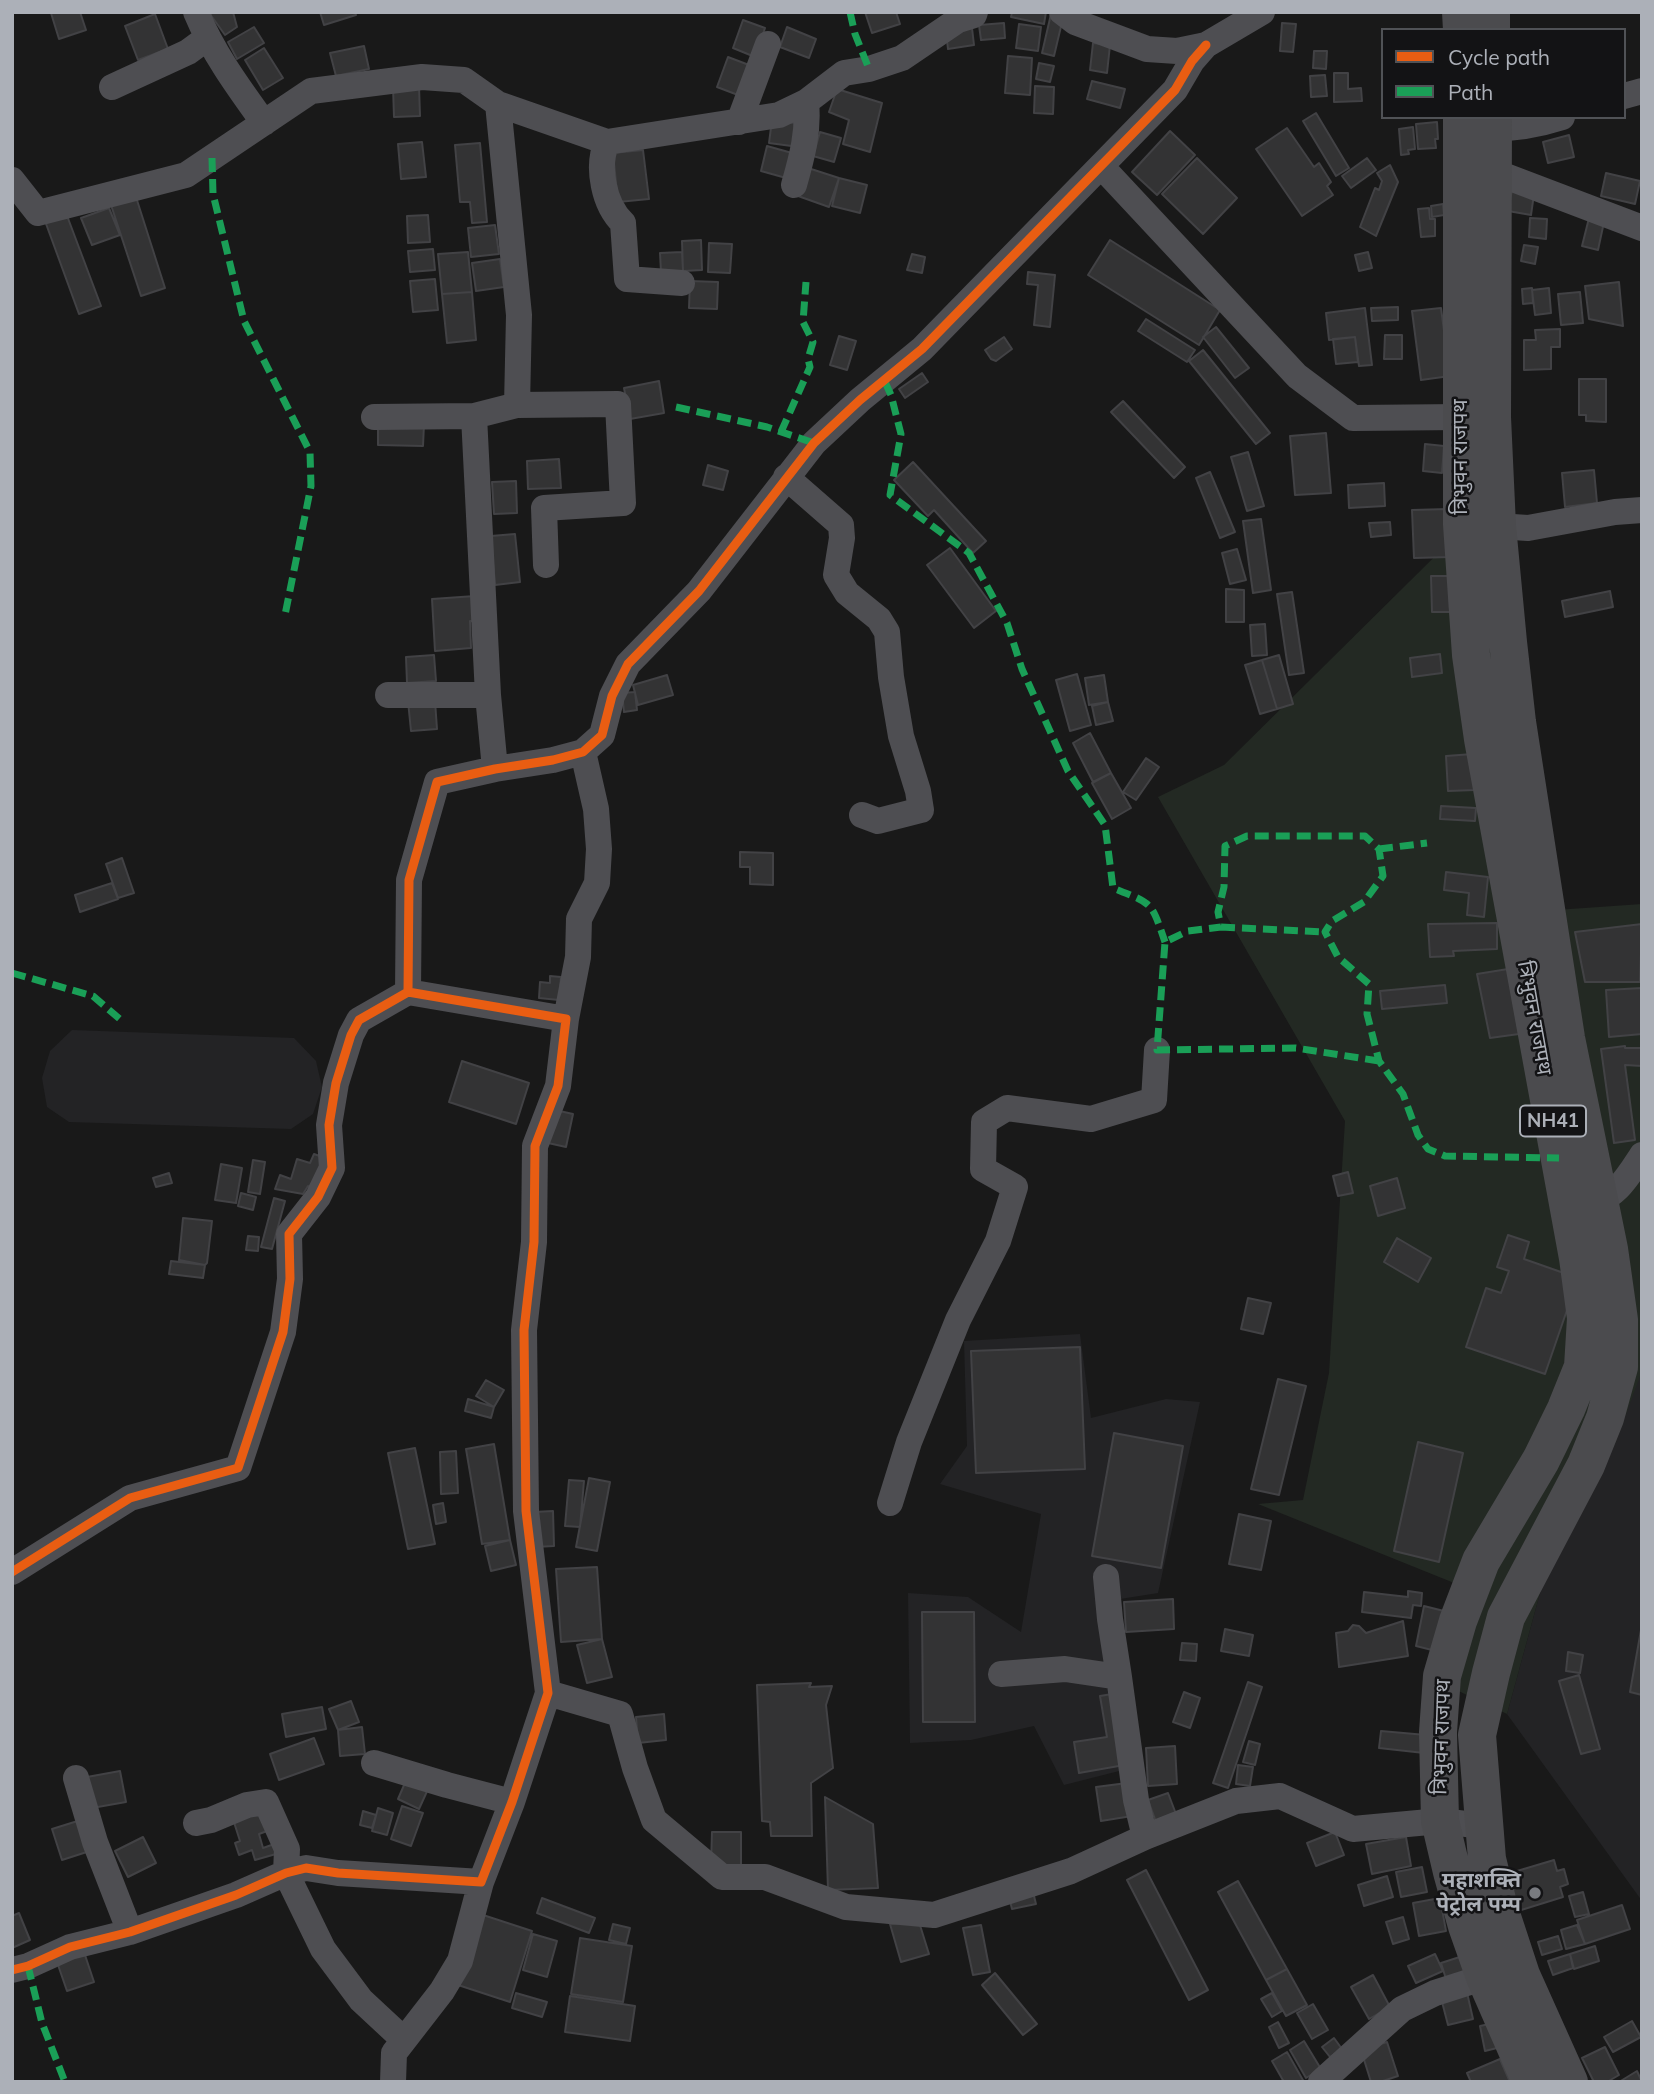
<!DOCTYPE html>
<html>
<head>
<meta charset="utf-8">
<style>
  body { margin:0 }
  #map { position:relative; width:1654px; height:2094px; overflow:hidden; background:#191919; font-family:Mulish,sans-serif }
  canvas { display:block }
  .frame { position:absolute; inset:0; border:14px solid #acb0b8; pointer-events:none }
  .legend { position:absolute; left:1381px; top:28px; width:245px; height:91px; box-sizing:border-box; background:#131315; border:2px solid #505256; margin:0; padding:9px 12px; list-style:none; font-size:21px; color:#acb0b8 }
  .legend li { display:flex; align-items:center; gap:14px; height:35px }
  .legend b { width:35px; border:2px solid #505256 }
</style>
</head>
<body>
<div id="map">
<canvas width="1654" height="2094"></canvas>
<div class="frame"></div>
<ul class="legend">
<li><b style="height:9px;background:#e95d12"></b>Cycle path</li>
<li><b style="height:9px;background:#1a9f57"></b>Path</li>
</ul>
</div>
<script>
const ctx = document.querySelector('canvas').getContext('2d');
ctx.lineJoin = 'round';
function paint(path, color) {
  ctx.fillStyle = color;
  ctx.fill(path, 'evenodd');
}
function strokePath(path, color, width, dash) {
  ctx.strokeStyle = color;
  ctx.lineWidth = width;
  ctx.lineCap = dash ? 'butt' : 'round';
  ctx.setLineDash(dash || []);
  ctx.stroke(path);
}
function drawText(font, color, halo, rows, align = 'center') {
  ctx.font = font + ' Mulish,"Noto Sans Devanagari",sans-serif';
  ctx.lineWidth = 5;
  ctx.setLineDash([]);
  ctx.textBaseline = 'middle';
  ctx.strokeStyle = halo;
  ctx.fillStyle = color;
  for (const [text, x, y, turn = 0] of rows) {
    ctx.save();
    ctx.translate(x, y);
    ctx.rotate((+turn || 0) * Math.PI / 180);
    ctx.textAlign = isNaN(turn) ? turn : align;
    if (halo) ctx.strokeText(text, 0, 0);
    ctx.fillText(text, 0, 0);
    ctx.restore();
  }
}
paint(new Path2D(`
  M72,1030l222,8 22,23 6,26 -9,27 -22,15 -222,-7 -22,-15 -5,-29 8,-27z
  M1080,1334l11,84 75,-19 34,3 -42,191 -44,7 13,169 -63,16 -30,-59 -63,14 -61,3 -2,-150 60,4 53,35 20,-118 -101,-30 27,-38 -3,-105z
  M1642,1371v530l-135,-187 44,-161z`), '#232325');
paint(new Path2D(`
  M1502,490l54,420 86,-6v467l-27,73 -64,109 -44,161 -61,-29 23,-96 -211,-85 45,-4 26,-127 16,-252 -187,-324 66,-32z`), '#232923');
const building = new Path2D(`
  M54,12h26l6,18 -27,9 -8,-26z
  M214,12h19l4,15 -12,8 -15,-21z
  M320,12h35l1,3 -32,10z
  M865,12h31l4,12 -28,9z
  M1012,12h34l-2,12 -33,-7z
  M155,14l13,35 -30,11 -13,-34z
  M1051,14l12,4 -9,38 -12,-3z
  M743,20l22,8 -10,29 -22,-9z
  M1004,23l1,15 -24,2 -2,-15z
  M1282,23l14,1 -3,28 -13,-1z
  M1019,24l22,3 -3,24 -22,-3z
  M254,27l10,16 -27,16 -9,-17z
  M787,27l29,12 -7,19 -29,-11z
  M972,28l2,17 -26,4 -2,-17z
  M1093,43l17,2 -3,28 -17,-3z
  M364,46l5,23 -33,7 -6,-23z
  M264,48l19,30 -20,12 -18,-30z
  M1314,51h13l-1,18 -13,-1z
  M1008,56l24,2 -2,37 -25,-2z
  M728,57l21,8 -11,30 -21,-8z
  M1039,63l15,3 -4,16 -14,-3z
  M1334,73h14v16l13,-1 1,13 -28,1z
  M1325,75l2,21 -16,1 -1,-21z
  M1092,81l33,8 -5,19 -33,-9z
  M419,86l1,30 -26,1 -1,-30z
  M1035,86l19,1 -1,27 -19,-1z
  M837,89l45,14 -12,49 -27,-8 6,-24 -20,-8z
  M1316,113l33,55 -13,8 -33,-55z
  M772,120l30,4 -3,23 -30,-4z
  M1437,122l1,17h-3l1,9 -18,1 -2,-25z
  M1413,127l2,22 -7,1 1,4 -8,1 -2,-26z
  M1287,128l27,39 5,-4 12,19 -4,4 6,9 -31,21 -46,-67z
  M1170,131l25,24 -38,40 -25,-23z
  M820,132l21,6 -7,24 -21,-6z
  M1569,135l5,22 -26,6 -5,-21z
  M422,142l4,35 -25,2 -3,-35z
  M480,143l7,79 -15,1 -2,-21h-10l-5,-57z
  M767,146l25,7 -6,25 -25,-7z
  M643,150l6,49 -31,3 -5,-49z
  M1197,158l40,40 -34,36 -41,-40z
  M1367,158l9,12 -25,18 -9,-12z
  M1390,165l8,17 -22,54 -16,-9 15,-39 4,2 3,-9 -5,-8z
  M808,168l31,10 -10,29 -31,-11z
  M1606,173l34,8 -5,23 -34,-8z
  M839,178l28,7 -7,28 -28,-7z
  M1512,190l22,4 -3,21 -23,-4z
  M136,197l29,91 -24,8 -30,-91z
  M1443,204l1,11 -12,2 -1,-11z
  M109,208l11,27 -28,10 -11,-27z
  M1429,208l1,11h5v17l-14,1 -3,-28z
  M66,213l35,93 -22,8 -34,-93z
  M428,215l2,27 -22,1 -1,-27z
  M1530,218l17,1 -1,20 -17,-2z
  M1589,218l15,4 -6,28 -16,-4z
  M495,225l4,29 -28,3 -3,-29z
  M701,240l1,30 -19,1 -1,-30z
  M1110,240l110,70 -21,35 -111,-70z
  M709,243l23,1 -2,29 -22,-1z
  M1524,245l14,2 -3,17 -14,-3z
  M433,249l2,21 -25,2 -2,-21z
  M468,252l4,40 -30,2 -4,-40z
  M682,252l1,19 -22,1 -1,-19z
  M1368,252l4,16 -13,3 -4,-16z
  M912,254l13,3 -3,16 -15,-3z
  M500,259l4,28 -28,4 -4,-28z
  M1028,272l27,3 -5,52 -16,-2 4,-40 -11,-1z
  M435,279l3,31 -25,2 -3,-31z
  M690,281l28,1 -1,27 -28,-1z
  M1619,282l4,44 -34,-7 -4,-33z
  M1532,288l1,15 -10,1 -1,-15z
  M1549,288l2,25 -16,2 -3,-25z
  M472,292l4,48 -29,3 -5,-49z
  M1580,292l3,31 -22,2 -3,-31z
  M1398,307v13l-26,1 -1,-13z
  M1365,308l7,57 -13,1 -4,-29 -26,3 -3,-27z
  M1441,308l9,68 -29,4 -9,-69z
  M1146,319l49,31 -8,12 -49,-31z
  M1216,327l33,41 -14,10 -32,-41z
  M1560,329v18h-9v22l-27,1v-30h12l-1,-10z
  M1385,335h17v24h-18z
  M839,336l17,5 -9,29 -17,-5z
  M1004,337l8,12 -16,12 -5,-2 -6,-9z
  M1355,337l3,25 -22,2 -3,-25z
  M1203,350l67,83 -14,11 -67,-83z
  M922,373l6,9 -23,16 -6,-9z
  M1579,379h27v43l-20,-1v-6h-7z
  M659,381l5,32 -34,6 -6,-31z
  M1123,401l62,66 -11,11 -63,-66z
  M378,423l46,1 -1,22 -45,-1z
  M1326,433l5,60 -36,2 -5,-59z
  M1425,444l19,2 -2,27 -19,-2z
  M1248,452l16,54 -17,5 -16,-54z
  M559,459l2,29 -33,1 -1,-28z
  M913,462l73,79 -13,12 -39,-43 -6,6 -34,-36z
  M708,465l20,6 -5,19 -20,-5z
  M1594,470l3,33 -32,4 -3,-34z
  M1210,472l25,60 -15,6 -24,-60z
  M516,481l1,32 -23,1 -2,-32z
  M1384,483l1,23 -36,2 -1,-23z
  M1448,509l2,48 -36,1 -2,-48z
  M1261,519l10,71 -18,3 -10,-72z
  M1390,522l1,13 -20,2 -2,-14z
  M515,534l5,48 -25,3 -4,-49z
  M950,548l46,63 -22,17 -47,-63z
  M1237,549l9,31 -16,4 -8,-31z
  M1431,576h18l1,36h-18z
  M1226,589l18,1v32h-18z
  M1610,591l3,16 -48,10 -3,-16z
  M1292,592l12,81 -15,2 -12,-81z
  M475,596l2,25h-7l1,27 -36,3 -3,-52z
  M1265,624l2,31 -15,1 -2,-31z
  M1440,654l2,19 -30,4 -2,-19z
  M434,655l2,26 -29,2 -1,-26z
  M1279,655l14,49 -16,5 -15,-49z
  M1262,660l15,49 -17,5 -15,-49z
  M1077,674l14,51 -21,6 -14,-51z
  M667,675l6,20 -35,10 -5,-20z
  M1104,675l4,27 -19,3 -4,-27z
  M635,692l2,18 -13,2 -2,-19z
  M408,701h27l2,28 -26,2z
  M1108,702l5,19 -17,4 -4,-19z
  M1090,733l21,40 -18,9 -20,-39z
  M1473,754l2,36 -27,1 -2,-35z
  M1146,758l13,9 -23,33 -13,-8z
  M1111,773l20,35 -19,11 -20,-36z
  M1441,806l35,2 -1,13 -35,-2z
  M740,852l33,1v32l-23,-1v-17h-10z
  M122,858l12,35 -16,5 -12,-34z
  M1446,872l42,5 -4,40 -17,-2 2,-22 -25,-3z
  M112,883l6,16 -38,13 -5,-17z
  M1497,923v26l-44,2 1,5 -24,1 -2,-33z
  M1642,924l-2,58h-55l-10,-50z
  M1508,969l11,65 -29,4 -13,-64z
  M550,976l11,1 -2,23 -20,-2 1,-16 10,1z
  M1445,985l2,18 -65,6 -2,-18z
  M1642,988v46l-33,3 -3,-47z
  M1625,1046v2h17v18l-17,-1 10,75 -21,3 -13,-94z
  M462,1061l67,22 -13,41 -67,-22z
  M555,1110l18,4 -7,33 -18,-4z
  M314,1154l14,5 -13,30 -7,-3 -5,8 -28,-5 5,-14 11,4 6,-20 13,4z
  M253,1160l12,2 -5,32 -12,-2z
  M221,1164l21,4 -6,35 -21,-3z
  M1348,1172l5,21 -15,3 -5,-20z
  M169,1173l3,10 -16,4 -3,-9z
  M1397,1178l8,30 -27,8 -8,-30z
  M241,1193l15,4 -3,13 -15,-4z
  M274,1198l11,3 -13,48 -11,-2z
  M183,1218l29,3 -5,42 -2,2 -26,-5z
  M1508,1235l21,7 -5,17 54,19 -33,96 -79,-27 20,-59 15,5 8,-22 -12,-4z
  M248,1236l11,1 -1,14 -12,-1z
  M1397,1238l34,20 -13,24 -34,-20z
  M171,1261l34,4 -2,13 -34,-4z
  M1248,1298l23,5 -8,31 -22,-5z
  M1080,1347l5,122 -109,4 -5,-122z
  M1278,1379l28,7 -27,109 -28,-6z
  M486,1380l18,10 -10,17 -18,-11z
  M468,1399l26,8 -3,11 -26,-7z
  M1114,1433l69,13 -22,122 -69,-12z
  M1418,1442l45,11 -24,109 -45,-11z
  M494,1444l16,96 -28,4 -16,-95z
  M415,1448l20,96 -27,5 -20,-96z
  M456,1451l2,42 -17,1 -1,-42z
  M589,1478l21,4 -13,69 -21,-4z
  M569,1480l15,1 -4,46 -15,-1z
  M443,1503l3,19 -10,2 -3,-19z
  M553,1511l1,35 -19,1 -1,-35z
  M1239,1514l32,7 -10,49 -32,-6z
  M510,1540l6,25 -25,6 -6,-25z
  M597,1567l5,72 -41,3 -5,-73z
  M1408,1591l14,2 -1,13 -8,-1 -2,13 -49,-6 2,-20 44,5z
  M1173,1599l1,30 -48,3 -2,-30z
  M1424,1606l20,5 -8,40 -20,-5z
  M922,1612h52l1,110h-52z
  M1403,1621l5,35 -69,11 -3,-34 12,-2 5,-6 6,1 7,7z
  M1225,1629l28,6 -4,21 -28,-5z
  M1641,1630h1v65l-12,-3z
  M602,1639l10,38 -25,6 -10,-38z
  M1182,1643l15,1 -1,17 -16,-1z
  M1568,1652l15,3 -3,18 -14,-2z
  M1579,1675l21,74 -19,5 -22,-73z
  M1248,1682l14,5 -34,101 -15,-5z
  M811,1683l-2,4 23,-1 -6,19 7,63 -22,15 1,53h-41l-1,-14 -8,-1 -5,-136z
  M1184,1692l16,6 -10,30 -17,-6z
  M1118,1693l12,71 -51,9 -5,-31 33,-5 -7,-41z
  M351,1701l8,21 -21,8 -9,-21z
  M322,1707l4,22 -40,8 -4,-23z
  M664,1714l2,26 -28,3 -2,-26z
  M362,1727l3,27 -25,2 -2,-26z
  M1381,1731l45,4 -2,18 -45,-5z
  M314,1738l10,26 -45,16 -9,-26z
  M1249,1741l11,3 -5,21 -12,-3z
  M1175,1746l2,38 -29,2 -2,-38z
  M1238,1765l15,2 -3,19 -14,-2z
  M120,1771l6,31 -34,6 -5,-31z
  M408,1776l21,11 -10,22 -21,-10z
  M1127,1783l5,33 -31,5 -5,-34z
  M1168,1793l8,21 -20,8 -8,-22z
  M825,1797l48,27 5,64 -50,2z
  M262,1806l8,24 -11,4 4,14 17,-6 3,10 -28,8 -3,-10 -13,5 -4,-12 5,-2 -8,-25z
  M402,1806l21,7 -12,33 -20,-7z
  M378,1808l15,5 -6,22 -15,-4z
  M363,1811l13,4 -4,13 -12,-3z
  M84,1819l9,31 -31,10 -10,-31z
  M712,1832h29v34l-30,-1z
  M1335,1832l9,23 -28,11 -9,-23z
  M143,1837l13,26 -28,14 -13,-26z
  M1406,1837l5,29 -39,8 -6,-30z
  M1554,1860l3,11 7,-2 4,15 -8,3 3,10 -45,14 -11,-37z
  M1422,1867l5,25 -26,5 -5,-25z
  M1146,1870l62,120 -19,10 -62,-120z
  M1387,1876l6,21 -29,9 -6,-21z
  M1238,1881l49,88 -21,11 -48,-88z
  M1033,1892l3,12 -24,5 -3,-12z
  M1583,1892l6,22 -14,3 -6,-21z
  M542,1898l53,20 -6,15 -52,-20z
  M1440,1898l6,33 -27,5 -6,-33z
  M1622,1905l8,24 -45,15 -8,-24z
  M19,1913l11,27 -18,8v-32z
  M480,1914l52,17 -22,71 -52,-17z
  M1403,1917l6,22 -16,5 -7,-22z
  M919,1922l10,32 -28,8 -11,-38z
  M613,1924l17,4 -4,16 -17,-4z
  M981,1925l9,47 -17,3 -10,-47z
  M1577,1925l8,19 -19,5 -5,-19z
  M533,1934l24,7 -10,36 -24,-7z
  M1558,1936l4,13 -20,6 -4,-13z
  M580,1938l52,8 -9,56 -52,-8z
  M1595,1946l4,15 -25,8 -4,-15z
  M84,1952l10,30 -27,9 -10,-29z
  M1435,1954l8,17 -27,12 -8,-17z
  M1469,1954l5,16 -28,9 -5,-16z
  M1570,1954l3,14 -20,7 -5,-14z
  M1287,1969l20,36 -21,11 -20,-36z
  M995,1973l42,51 -14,11 -41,-50z
  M1373,1975l17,32 -21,12 -18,-32z
  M1466,1988l7,31 -25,6 -8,-31z
  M516,1993l31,9 -5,15 -30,-9z
  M1272,1993l10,18 -10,6 -11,-18z
  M570,1996l65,10 -5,35 -65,-9z
  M1313,2004l15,26 -16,9 -15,-26z
  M1632,2021l9,16 -28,15 -9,-15z
  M1278,2022l11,21 -10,5 -10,-21z
  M1494,2023l3,25 -12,3 -5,-25z
  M1334,2038l8,11 -12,8 -8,-10z
  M1304,2041l17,28 -15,9 -16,-28z
  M1387,2042l11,34 -18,6h-9l-10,-32z
  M1605,2047l14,28 -12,7h-13l-12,-24z
  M1287,2052l17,30h-20l-12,-21z
  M1500,2059l10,23h-39l-4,-9z
  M1637,2071l5,11h-23z`);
paint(building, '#333334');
strokePath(building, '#424245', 2);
strokePath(new Path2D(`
  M196,12c17,41 42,75 68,111
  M1062,12l13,10 72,27 30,2 29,-6 56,-33
  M112,87l76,-35 19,-14
  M1624,96l18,-5
  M739,122l29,-78
  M1477,128c30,2 57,-2 85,-11
  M607,142c-11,25 -3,63 16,81l4,56 55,4
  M1102,167l195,209 56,42 108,-1
  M1492,171l150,57
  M12,180l26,33 148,-38 125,-84 111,-14 42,3 34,24 109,38 172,-27 27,-13 38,-29 25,-4 33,-11 56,-38 16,-5 1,-3
  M794,185c8,-28 15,-54 12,-83
  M517,405l101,-1 5,99 -79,5 2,57
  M374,417l100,-1
  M786,477l55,48 1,13 -6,37 11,18 32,26 8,13 4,45 10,59 17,55 3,19 -43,11 -16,-6
  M1497,526l31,2 87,-16 27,-2
  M388,695h100
  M495,769l-7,-74 -14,-279 43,-11 2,-90 -21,-211
  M566,1019l12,-62 1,-38 18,-36 2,-34 -3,-40 -13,-57
  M1585,1204c29,-3 42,-26 57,-49
  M890,1503l19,-61 49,-122 40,-79 17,-54 -32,-18 1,-47 23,-14 84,11 63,-19 3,-50
  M12,1572l118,-74 108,-30 45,-136 7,-53 -1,-45 29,-37 14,-29 -3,-43 7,-42 15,-48 8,-15 49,-28 1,-112 28,-98 58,-13 58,-9 30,-8 19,-17 10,-39 16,-32 71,-73 115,-148 46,-43 62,-51 253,-259 17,-29 14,-16
  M1106,1577l4,42 9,58
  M1001,1674l64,-5 54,8 17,123 9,37
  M548,1693l72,21 15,54 19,52 68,57h43l81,30 88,8 137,-44 74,-34 91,-36 44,-5 73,33 87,-8 44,5
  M374,1763l73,22 65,17
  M76,1778l19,64 35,90
  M196,1823l15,-3 36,-15 19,-3 21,47 -1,24 37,76 38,51 43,40
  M12,1970l16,-4 42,-19 60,-15 106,-37 50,-22 20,-5 32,5 143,9 31,-80 36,-109 -22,-182 -2,-181 10,-88 1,-96 23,-60 8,-67 -158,-27
  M393,2082l1,-29 48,-62 18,-30 21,-79
  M1321,2082l81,-73 33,-16 50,-16`), '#4e4e52', 26);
strokePath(new Path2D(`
  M1461,12l1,18
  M1491,12v18
  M1462,117v407l9,131 12,84 95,519 8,60 -3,49 -17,42 -25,51 -60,101 -23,60 -16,55 -4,56 2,89 12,51 15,54 18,51 46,105
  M1493,117l-1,300 5,109 11,116 9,80 49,316 43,211 10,71v47l-14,51 -19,47 -80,152 -15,56 -14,62 10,124 12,49 22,67 48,107`), '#4b4b4e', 38);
strokePath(new Path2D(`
  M850,12l5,22 14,35
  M212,158l1,36 31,127 66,131 1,34 -26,129
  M885,382l6,13 10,39 -11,61 79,58 38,70 15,46 46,102 37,54 8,63c40,16 38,13 52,54
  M676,407l91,20 47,16
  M781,432l29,-65 -2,-8 5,-17 -10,-20 3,-40
  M1379,849l48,-6
  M1221,927l104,5
  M12,973l81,23 29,25
  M1379,1061l-83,-13 -139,2 8,-108 23,-11 33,-4 -3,-15 6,-25 1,-41 22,-10h118l14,13 4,27 -19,26 -32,19 -7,11 13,25 31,27 -2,30 12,47 24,33 15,41 10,14 17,7 114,2
  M28,1966l14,57 23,59`), '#1a9f57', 7, [14, 7]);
strokePath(new Path2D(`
  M12,1572l118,-74 108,-30 45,-136 7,-53 -1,-45 29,-37 14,-29 -3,-43 7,-42 15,-48 8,-15 49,-28 1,-112 28,-98 58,-13 58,-9 30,-8 19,-17 10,-39 16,-32 71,-73 115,-148 46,-43 62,-51 253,-259 17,-29 14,-16
  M12,1970l16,-4 42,-19 60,-15 106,-37 50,-22 20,-5 32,5 143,9 31,-80 36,-109 -22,-182 -2,-181 10,-88 1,-96 23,-60 8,-67 -158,-27`), '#e95d12', 9);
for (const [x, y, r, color] of [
  [1535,1893,7,"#797b80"]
]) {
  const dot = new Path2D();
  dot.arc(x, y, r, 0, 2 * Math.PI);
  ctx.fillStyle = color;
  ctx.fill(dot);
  strokePath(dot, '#131315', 2.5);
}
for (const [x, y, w] of [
  [1553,1121,66]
]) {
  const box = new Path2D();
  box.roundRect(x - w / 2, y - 15.5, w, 31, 5);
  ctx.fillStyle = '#131315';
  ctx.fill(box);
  strokePath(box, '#acb0b8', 2);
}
drawText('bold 19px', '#acb0b8', null, [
  ["NH41",1553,1121]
]);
drawText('21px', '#acb0b8', '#131315', [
  ["त्रिभुवन राजपथ",1461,457,-90],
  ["त्रिभुवन राजपथ",1534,1018,80],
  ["त्रिभुवन राजपथ",1442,1737,-88]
]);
drawText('bold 21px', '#acb0b8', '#131315', [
  ["महाशक्ति",1521,1881],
  ["पेट्रोल पम्प",1521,1905]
], 'right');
</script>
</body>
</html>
